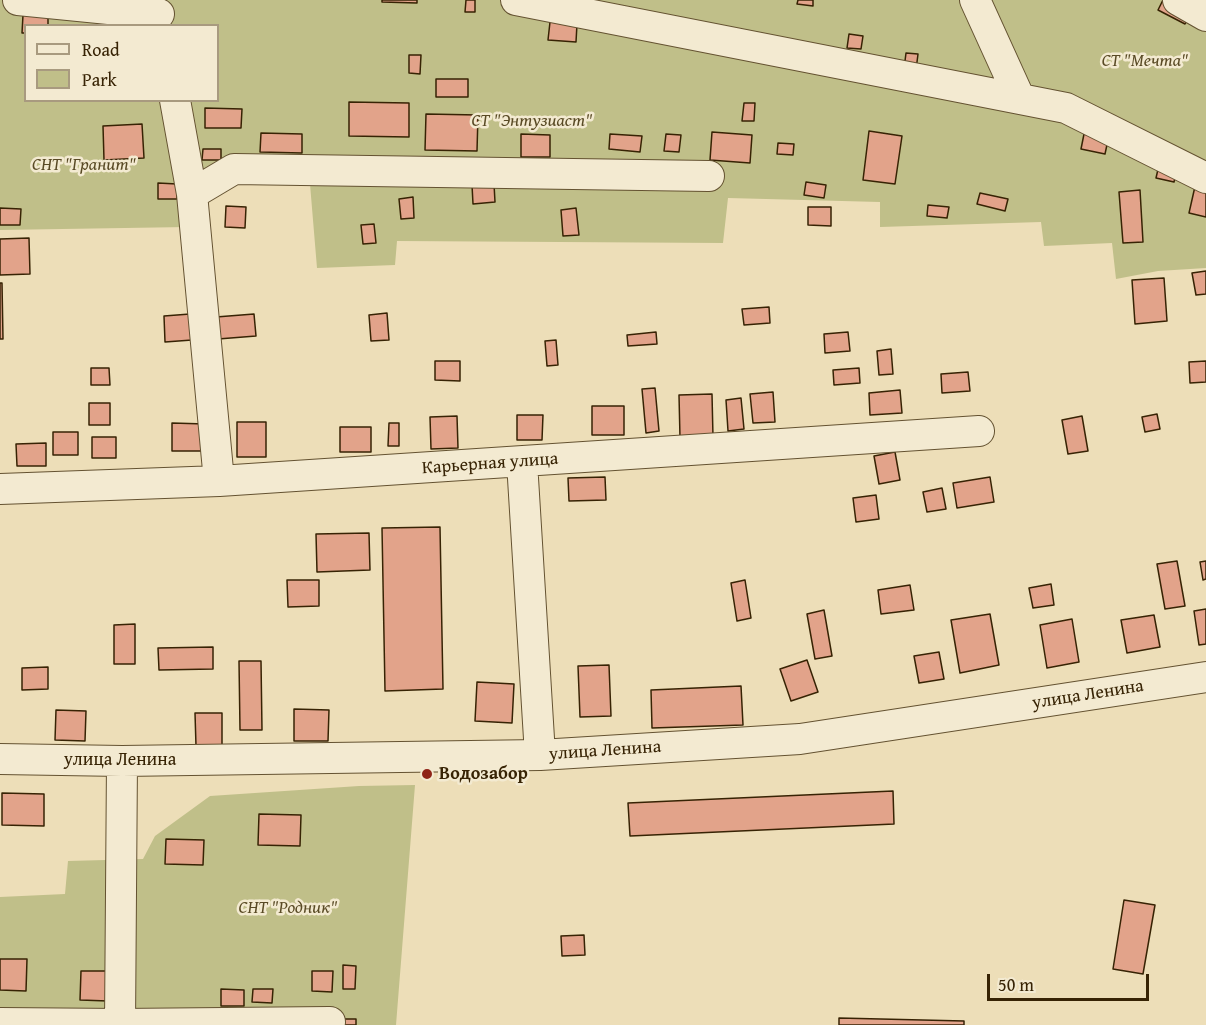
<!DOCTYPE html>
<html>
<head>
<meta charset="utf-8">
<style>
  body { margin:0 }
  #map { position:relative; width:1206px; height:1025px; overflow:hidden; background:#eddeb8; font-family:"Gentium Book Plus",serif }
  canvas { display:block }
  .legend { position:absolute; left:24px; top:24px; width:195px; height:78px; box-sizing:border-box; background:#f3ead1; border:2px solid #a89a7f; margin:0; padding:8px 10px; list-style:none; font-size:18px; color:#372304 }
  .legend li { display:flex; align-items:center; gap:12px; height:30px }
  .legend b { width:30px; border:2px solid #a89a7f }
  .scale { position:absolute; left:987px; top:974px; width:162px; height:27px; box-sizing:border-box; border:3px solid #372304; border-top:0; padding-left:8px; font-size:18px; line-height:21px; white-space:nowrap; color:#372304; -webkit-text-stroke:4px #f3ead1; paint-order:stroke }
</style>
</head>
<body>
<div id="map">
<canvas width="1206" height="1025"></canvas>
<ul class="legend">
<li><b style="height:8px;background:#f3ead1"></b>Road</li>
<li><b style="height:16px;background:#c0bf89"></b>Park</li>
</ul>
<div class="scale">50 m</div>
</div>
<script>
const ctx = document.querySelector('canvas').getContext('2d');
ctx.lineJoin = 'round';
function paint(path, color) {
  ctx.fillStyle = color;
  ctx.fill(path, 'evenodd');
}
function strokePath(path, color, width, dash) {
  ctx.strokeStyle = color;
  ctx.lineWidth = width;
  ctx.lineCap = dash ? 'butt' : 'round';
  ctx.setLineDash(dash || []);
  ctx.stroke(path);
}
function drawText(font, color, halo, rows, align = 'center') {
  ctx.font = font + ' "Gentium Book Plus",serif';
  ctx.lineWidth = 5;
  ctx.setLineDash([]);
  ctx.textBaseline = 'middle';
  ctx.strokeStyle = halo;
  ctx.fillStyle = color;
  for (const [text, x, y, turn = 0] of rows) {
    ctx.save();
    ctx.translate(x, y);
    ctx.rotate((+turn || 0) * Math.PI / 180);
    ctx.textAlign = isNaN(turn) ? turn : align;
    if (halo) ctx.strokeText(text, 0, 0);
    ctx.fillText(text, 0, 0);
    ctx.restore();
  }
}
paint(new Path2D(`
  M0,0h1206v268l-48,3 -42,8 -4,-36 -68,3 -3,-24 -161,5v-25l-152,-4 -5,45 -326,-2 -2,24 -78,3 -7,-84 -75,-1 -22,9 -26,35 -187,3zM26,26h192v74h-192z
  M415,785l-19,240h-396v-128l65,-3 3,-33 75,-2 12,-23 55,-40 149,-10z`), '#c0bf89');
const building = new Path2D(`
  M382,0h35v3l-35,-1z
  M466,0h9v12h-10z
  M798,0h15v6l-16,-2z
  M1163,0l27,14 -5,10 -27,-14z
  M23,15h25v11h-22v7h-4z
  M550,22l27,2 -1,18 -28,-2z
  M849,34l14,2 -2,13 -14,-1z
  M906,53l12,1 -2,16 -12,-1z
  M409,55h12l-1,19 -11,-1z
  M436,79h32v18h-32z
  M349,102l60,1v34l-60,-1z
  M744,103h11l-1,18h-12z
  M205,108l37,1 -1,19h-36z
  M426,114l52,1 -1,36 -52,-1z
  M142,124l2,34 -40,2 -1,-34z
  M869,131l33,5 -7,48 -32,-4z
  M712,132l40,3 -2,28 -40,-3z
  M261,133l41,1v19l-42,-1z
  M521,134l29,1v22h-29z
  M610,134l32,2 -2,16 -31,-3z
  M666,134l15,1 -2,17 -15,-1z
  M1084,134l24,6 -3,14 -24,-5z
  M778,143l16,1 -1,11 -16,-1z
  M203,149h18v11h-19z
  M1159,165l18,4 -3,13 -18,-4z
  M806,182l20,3 -2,13 -20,-3z
  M1196,182l10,2v33l-17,-4z
  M158,183l19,1v15h-19z
  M494,184l1,18 -22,2 -1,-19z
  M1140,190l3,52 -20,1 -4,-51z
  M980,193l28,6 -3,12 -28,-7z
  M413,197l1,21 -13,1 -2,-20z
  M928,205l21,2 -2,11 -20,-2z
  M226,206l20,1 -1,21 -20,-1z
  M808,207h23v19l-23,-1z
  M0,208l21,1 -1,16h-20z
  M576,208l3,27 -16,1 -2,-26z
  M374,224l2,19 -13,1 -2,-19z
  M29,238l1,36 -30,1v-36z
  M1206,271v23l-10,1 -4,-22z
  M1164,278l3,43 -32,3 -3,-44z
  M0,283h2l1,56h-3z
  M769,307l1,16 -26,2 -2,-16z
  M387,313l2,27 -18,1 -2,-26z
  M190,314l2,26 -27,2 -1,-26z
  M254,314l2,22 -38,3 -2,-22z
  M656,332l1,12 -29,2 -1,-11z
  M848,332l2,19 -25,2 -1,-19z
  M556,340l2,25 -11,1 -2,-25z
  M891,349l2,25 -14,1 -2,-24z
  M435,361h25v20l-25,-1z
  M1206,361v21l-16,1 -1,-21z
  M91,368h18l1,17h-19z
  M859,368l1,15 -26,2 -1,-15z
  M968,372l2,19 -28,2 -1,-19z
  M655,388l4,43 -13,2 -4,-44z
  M900,390l2,23 -32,2 -1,-22z
  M773,392l2,30 -22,1 -3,-29z
  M712,394l1,43 -33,1 -1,-43z
  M741,398l3,31 -16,2 -2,-31z
  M89,403h21v22h-21z
  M592,406h32v29h-32z
  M1157,414l3,15 -15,3 -3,-15z
  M517,415h26l-1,25h-25z
  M457,416l1,32 -27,1 -1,-32z
  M1082,416l6,35 -20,3 -6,-34z
  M237,422h29v35h-29z
  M172,423l33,1v27h-33z
  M389,423h10v23h-11z
  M340,427h31v25h-31z
  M53,432h25v23h-25z
  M92,437h24v21h-24z
  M46,443v23h-29l-1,-22z
  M895,452l5,28 -21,4 -5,-28z
  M605,477l1,23 -37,1 -1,-23z
  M990,477l4,25 -37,6 -4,-25z
  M942,488l4,21 -19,3 -4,-20z
  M876,495l3,24 -23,3 -3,-24z
  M440,527l3,162 -58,2 -3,-163z
  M369,533l1,37 -53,2 -1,-38z
  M1177,561l8,45 -20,3 -8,-45z
  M1206,561v18l-3,1 -3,-18z
  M287,580h32v26l-31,1z
  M745,580l6,38 -14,3 -6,-38z
  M1051,584l3,21 -21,3 -4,-20z
  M910,585l4,25 -33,4 -3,-24z
  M1206,609v35l-7,1 -5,-34z
  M824,610l8,46 -17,3 -8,-45z
  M990,614l9,51 -39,8 -9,-53z
  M1154,615l6,32 -33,6 -6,-33z
  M1072,619l7,43 -32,6 -7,-43z
  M135,624v40h-21v-39z
  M213,647v22l-54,1 -1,-22z
  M939,652l5,27 -25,4 -5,-27z
  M807,660l11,32 -27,9 -11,-32z
  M239,661h22l1,69h-22z
  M609,665l2,51 -31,1 -2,-51z
  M48,667v22l-26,1v-22z
  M477,682l37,2 -2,39 -37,-2z
  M741,686l2,39 -91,3 -1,-38z
  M294,709l35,1 -1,31h-34z
  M56,710l30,1 -1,30 -30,-1z
  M195,713h27v32l-26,1z
  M893,791l1,33 -264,12 -2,-33z
  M2,793l42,1v32l-42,-1z
  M259,814l42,1 -1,31 -42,-1z
  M166,839l38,1 -1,25 -38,-1z
  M1124,900l31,5 -12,69 -30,-5z
  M584,935l1,20 -23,1 -1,-20z
  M0,959h27l-1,32 -26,-1z
  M343,965l13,1 -1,23h-12z
  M81,971h28l-1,30 -28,-1z
  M312,971h21l-1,21 -20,-1z
  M221,989l23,1v16h-23z
  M253,989h20l-1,14 -20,-1z
  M839,1018l125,3v4h-125z
  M338,1019h18v6h-18z`);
paint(building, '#e2a38a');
strokePath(building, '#372304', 1.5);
const minor = new Path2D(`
  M18,0l141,14
  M516,0l550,108 140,70
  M975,0l45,99
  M1178,0l28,16
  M175,100l17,94 27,287
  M192,194l42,-25 475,7
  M522,462l18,293
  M0,489l219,-8 760,-50
  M0,759l122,2 418,-6 260,-16 406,-62
  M0,1023l120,1 210,-2
  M120,1024l2,-263`);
strokePath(minor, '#645231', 32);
strokePath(minor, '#f3ead1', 30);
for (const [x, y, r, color] of [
  [427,774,6,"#8f2418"]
]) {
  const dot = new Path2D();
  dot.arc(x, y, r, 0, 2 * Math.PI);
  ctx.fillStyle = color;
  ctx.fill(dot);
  strokePath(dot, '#f3ead1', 2);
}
drawText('italic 18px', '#594a25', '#f3ead1', [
  ["СТ \"Мечта\"",1145,61],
  ["СТ \"Энтузиаст\"",532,121],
  ["СНТ \"Гранит\"",84,165],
  ["СНТ \"Родник\"",288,908]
]);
drawText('18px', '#372304', '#f3ead1', [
  ["Карьерная улица",490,464,-4],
  ["улица Ленина",1088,695,-9],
  ["улица Ленина",605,751,-4],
  ["улица Ленина",120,760]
]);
drawText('bold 18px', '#372304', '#f3ead1', [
  ["Водозабор",439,774]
], 'left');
</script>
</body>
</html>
